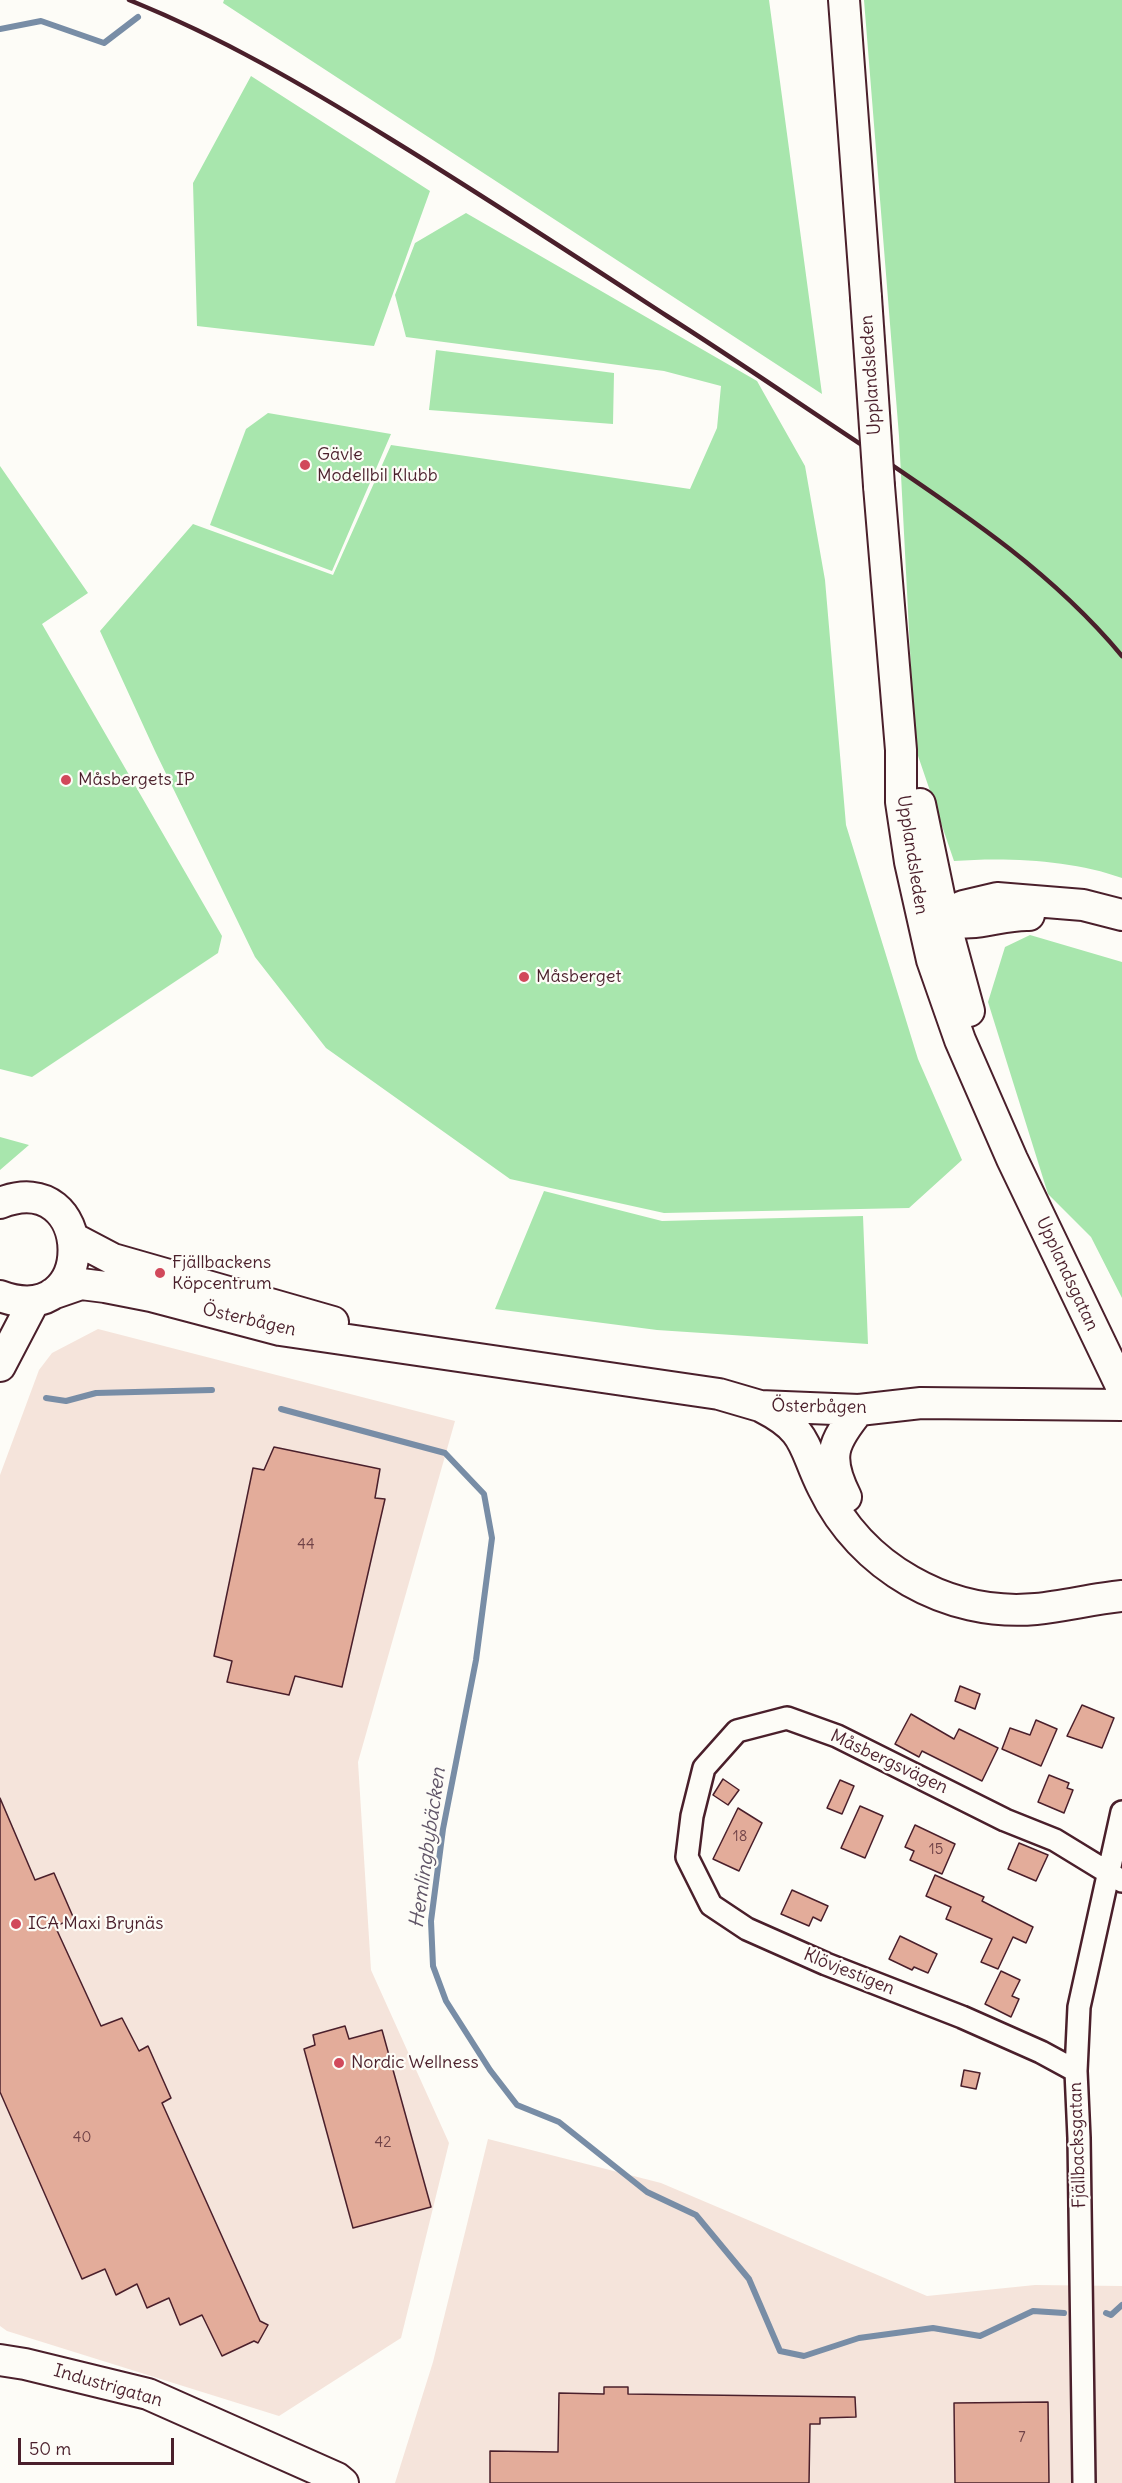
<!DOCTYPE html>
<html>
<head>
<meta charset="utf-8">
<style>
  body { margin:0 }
  #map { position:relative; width:1122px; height:2483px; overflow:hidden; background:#fdfcf7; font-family:Delius,sans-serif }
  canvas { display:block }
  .scale { position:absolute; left:18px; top:2438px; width:156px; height:27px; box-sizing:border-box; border:3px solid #4a1f2b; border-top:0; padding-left:8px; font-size:18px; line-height:21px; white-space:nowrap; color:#4a1f2b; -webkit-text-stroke:4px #fdfcf7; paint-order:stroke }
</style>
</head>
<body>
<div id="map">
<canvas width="1122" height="2483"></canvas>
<div class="scale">50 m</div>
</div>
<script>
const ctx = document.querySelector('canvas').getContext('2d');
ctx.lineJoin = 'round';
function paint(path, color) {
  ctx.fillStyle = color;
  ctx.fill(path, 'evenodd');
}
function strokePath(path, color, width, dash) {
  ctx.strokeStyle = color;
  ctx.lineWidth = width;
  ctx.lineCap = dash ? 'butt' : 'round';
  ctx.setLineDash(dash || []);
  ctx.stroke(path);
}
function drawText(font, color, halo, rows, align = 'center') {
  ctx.font = font + ' Delius,sans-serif';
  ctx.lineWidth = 4.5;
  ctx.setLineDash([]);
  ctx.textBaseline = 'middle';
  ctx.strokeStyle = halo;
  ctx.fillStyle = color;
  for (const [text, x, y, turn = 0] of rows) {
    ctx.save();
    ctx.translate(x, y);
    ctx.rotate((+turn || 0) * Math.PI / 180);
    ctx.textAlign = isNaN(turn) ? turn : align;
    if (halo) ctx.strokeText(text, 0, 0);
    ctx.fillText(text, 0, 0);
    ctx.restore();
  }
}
paint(new Path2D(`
  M98,1329l357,92 -97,341 13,208 78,173 -48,195 -122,78 -272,-85 -7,-5v-851l39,-105 13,-17z
  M488,2139l173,44 266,113 108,-11 87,1v197h-727l38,-121z`), '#f5e4db');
paint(new Path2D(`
  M224,0h545l53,394 -599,-391z
  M864,0h258v878c-49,-18 -116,-21 -168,-17l-39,-114 -16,-311z
  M251,76l179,115 -56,155 -177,-20 -4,-143z
  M466,213l291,168 48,85 20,114 21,245 72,234 44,101 -53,48 -245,5 -154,-34 -184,-131 -71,-91 -100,-206 -55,-120 93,-107 140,51 58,-130 299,44 27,-61 4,-42 -57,-15 -258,-34 -11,-42 20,-52z
  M436,350l178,23 -1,51 -184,-14z
  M268,413l123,21 -59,137 -122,-46 36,-96z
  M0,466l88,127 -46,31 180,312 -4,17 -186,124 -32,-8z
  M1030,935l92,27v336l-31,-61 -43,-43 -60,-192 17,-55z
  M0,1137l29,8 -29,25z
  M544,1191l118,30 201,-5 5,128 -211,-14 -162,-21z`), '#a8e6ad');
strokePath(new Path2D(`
  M0,29l41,-8 63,22 34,-26
  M46,1398l20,3 30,-8 116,-3
  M281,1409l164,44 39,41 8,44 -16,122 -33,169 -12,92 2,45 13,35 44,69 27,35 42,17 88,70 49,23 53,64 31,72 24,5 55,-18 74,-10 47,8 53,-25 31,2
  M1106,2313l5,2 11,-10`), '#788da6', 6);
const building = new Path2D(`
  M274,1447l106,22 -5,29 10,1 -43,188 -47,-11 -6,19 -62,-13 5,-21 -18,-5 39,-188 11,2z
  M960,1686l20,8 -5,15 -20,-8z
  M1082,1705l32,13 -12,30 -35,-12z
  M911,1714l43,25 5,-10 39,19 -16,33 -60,-30 -3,6 -24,-13z
  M1036,1720l21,9 -16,37 -39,-17 8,-21 20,7z
  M1049,1775l20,8 -2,5 6,2 -9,23 -26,-11z
  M723,1779l16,11 -11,15 -15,-10z
  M840,1780l14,6 -12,28 -15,-6z
  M0,1798l35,82 19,-7 20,46 -19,7 46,100 21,-8 17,33 9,-5 23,52 -9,5 98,218 8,4 -10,18 -4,-2 -32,15 -20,-41 -22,10 -11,-27 -22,10 -10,-24 -21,11 -11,-26 -23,10 -82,-187z
  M860,1806l23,10 -18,42 -24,-10z
  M738,1808l24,15 -23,48 -26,-12z
  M915,1825l40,19 -13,30 -32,-14 4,-9 -9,-4z
  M1019,1843l29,12 -12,26 -28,-12z
  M935,1875l49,22 -2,4 51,26 -7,16 -13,-6 -15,32 -17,-7 11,-23 -46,-20 5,-12 -25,-11z
  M792,1890l36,16 -7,15 -8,-4 -4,9 -28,-12z
  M900,1936l37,18 -9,19 -14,-6 -2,3 -23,-11z
  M1001,1971l19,9 -8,16 7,3 -8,18 -26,-13z
  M345,2026l4,13 33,-9 49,177 -78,21 -49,-179 11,-4 -2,-10z
  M964,2070l16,3 -4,16 -15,-3z
  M604,2387h24v7l227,3 1,20 -36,1v6h-10l-1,59h-319v-32l68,1 1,-59 45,1z
  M1048,2402l1,81h-94l-1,-80z`);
paint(building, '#e3ac9a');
strokePath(building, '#4a1f2b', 1.5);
const street = new Path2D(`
  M1076,2071l-35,-19 -79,-35 -136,-53 -79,-35 -36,-24 -24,-48 5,-41 12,-48 33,-37 50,-13 50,18 168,84 50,20 67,41
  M1084,2483l-5,-345 -3,-67 3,-64 43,-195`);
const secondary = new Path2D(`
  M844,0l22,297
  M879,486l22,264v52l9,60 22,98 28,80 52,119 110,229
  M920,804l24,115 25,92
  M944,919c30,10 55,-5 85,-4
  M926,923l18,-4 19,-13 34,-8 86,7 39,10
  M0,1203c96,-38 100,130 0,93
  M75,1239l38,20 220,63
  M52,1294l29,-10 24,3 46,9 129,34 439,64 41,12 99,4 62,-7 201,2
  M0,1366l34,-65
  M762,1407c47,24 40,39 61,81 38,79 124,129 213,121 29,-3 57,-10 86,-13
  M846,1497c-20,-40 -14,-54 13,-87
  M0,2360l25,4 123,30 189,84 6,5`);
strokePath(street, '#4a1f2b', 26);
strokePath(secondary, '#4a1f2b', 34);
strokePath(street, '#fdfcf7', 21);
strokePath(secondary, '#fdfcf7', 30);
strokePath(new Path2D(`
  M129,0c92,37 176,86 260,138 93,57 186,118 278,178 71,45 140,93 210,139 89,60 176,118 245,201`), '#4a1f2b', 4.5);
const secondaryBridge = new Path2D(`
  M866,297l13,189`);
strokePath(secondaryBridge, '#4a1f2b', 34, []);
strokePath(secondaryBridge, '#fdfcf7', 30);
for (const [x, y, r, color] of [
  [305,465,6,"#d1495b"],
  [66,780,6,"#d1495b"],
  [524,977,6,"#d1495b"],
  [160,1273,6,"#d1495b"],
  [16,1924,6,"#d1495b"],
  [339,2063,6,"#d1495b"]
]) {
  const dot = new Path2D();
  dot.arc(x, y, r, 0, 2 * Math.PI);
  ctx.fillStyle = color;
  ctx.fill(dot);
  strokePath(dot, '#fdfcf7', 2);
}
drawText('15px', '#704247', null, [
  ["44",306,1545],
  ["18",740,1837],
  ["15",936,1850],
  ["40",82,2138],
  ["42",383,2143],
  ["7",1022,2438]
]);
drawText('18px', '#4a1f2b', '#fdfcf7', [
  ["Upplandsleden",871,375,-94],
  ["Upplandsleden",912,855,81],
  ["Upplandsgatan",1067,1274,65],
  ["Österbågen",249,1320,13],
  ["Österbågen",819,1407,1],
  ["Måsbergsvägen",889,1762,25],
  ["Klövjestigen",849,1972,22],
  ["Fjällbacksgatan",1078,2145,-92],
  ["Industrigatan",108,2386,16]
]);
drawText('18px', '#4a1f2b', '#fdfcf7', [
  ["Gävle",317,455],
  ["Modellbil Klubb",317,476],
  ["Måsbergets IP",78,780],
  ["Måsberget",536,977],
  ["Fjällbackens",172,1263],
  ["Köpcentrum",172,1284],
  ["ICA Maxi Brynäs",28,1924],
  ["Nordic Wellness",351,2063]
], 'left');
drawText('italic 20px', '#615668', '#fdfcf7', [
  ["Hemlingbybäcken",428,1848,-82]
]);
</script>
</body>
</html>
